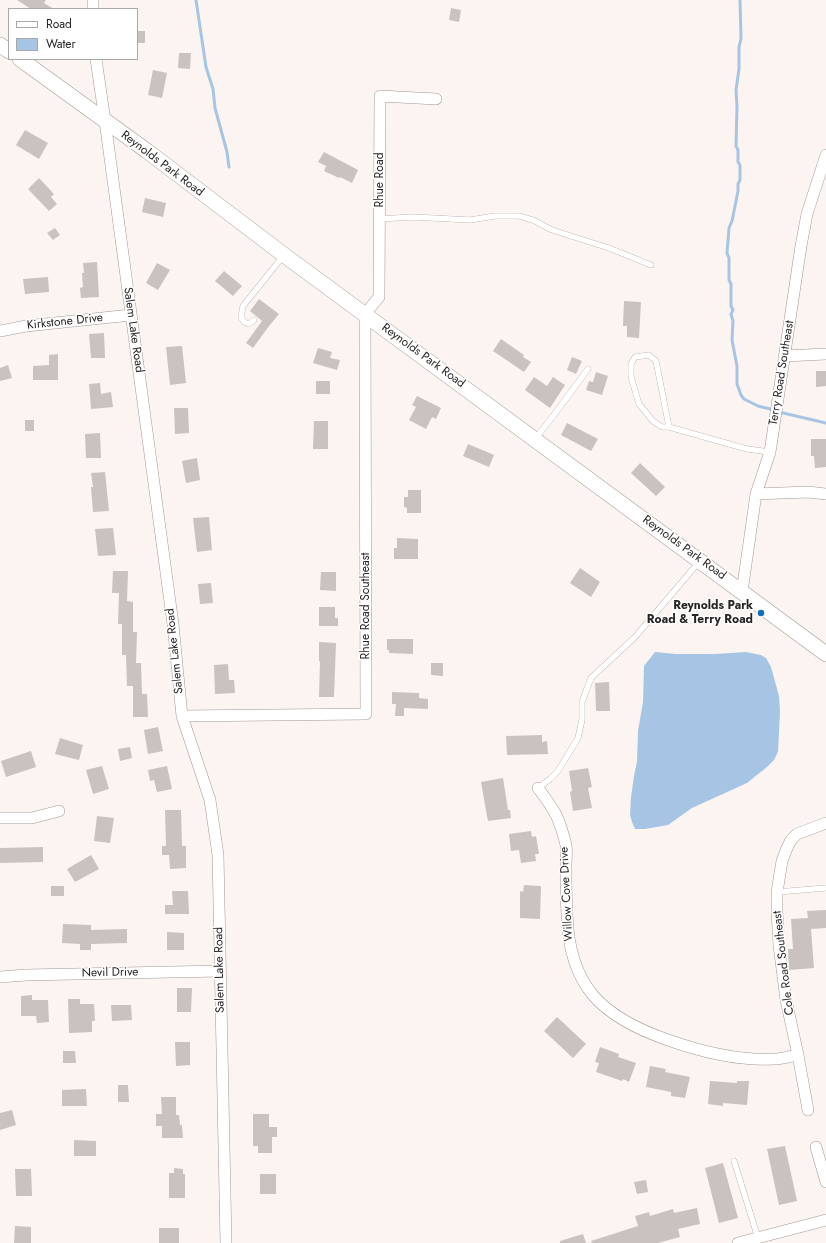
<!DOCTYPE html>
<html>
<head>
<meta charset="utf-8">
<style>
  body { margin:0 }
  #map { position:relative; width:826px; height:1243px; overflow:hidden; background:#fcf4f1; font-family:Jost,sans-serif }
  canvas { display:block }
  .legend { position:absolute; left:8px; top:8px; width:130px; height:52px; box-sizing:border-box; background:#fff; border:1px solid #a9a7a7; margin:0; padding:5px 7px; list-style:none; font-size:12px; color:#272423 }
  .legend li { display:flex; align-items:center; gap:8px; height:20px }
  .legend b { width:20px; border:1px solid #a9a7a7 }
</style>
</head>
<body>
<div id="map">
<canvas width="826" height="1243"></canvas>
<ul class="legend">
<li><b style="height:5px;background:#fff"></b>Road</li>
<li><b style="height:11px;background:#a6c5e5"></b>Water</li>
</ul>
</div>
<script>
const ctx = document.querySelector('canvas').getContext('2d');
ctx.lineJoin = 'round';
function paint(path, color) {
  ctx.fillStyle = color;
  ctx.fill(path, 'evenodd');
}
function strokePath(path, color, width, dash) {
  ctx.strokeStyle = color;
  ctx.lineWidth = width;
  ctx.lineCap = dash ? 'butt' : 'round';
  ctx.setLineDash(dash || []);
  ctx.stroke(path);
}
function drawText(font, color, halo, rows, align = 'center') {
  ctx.font = font + ' Jost,sans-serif';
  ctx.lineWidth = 3;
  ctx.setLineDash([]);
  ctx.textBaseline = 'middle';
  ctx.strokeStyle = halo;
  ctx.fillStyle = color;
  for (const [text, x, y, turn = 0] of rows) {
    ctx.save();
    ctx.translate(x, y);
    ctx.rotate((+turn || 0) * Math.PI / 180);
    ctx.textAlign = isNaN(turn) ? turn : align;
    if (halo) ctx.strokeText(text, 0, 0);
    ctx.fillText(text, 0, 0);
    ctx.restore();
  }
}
paint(new Path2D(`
  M655,652l21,2h39l31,-2 15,3 5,3 5,9 8,29 1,16 -2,40 -4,8 -7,7 -20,16 -55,25 -24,17 -23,4h-10l-3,-7 -2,-7 1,-18 3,-21 3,-15 1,-30 5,-29 1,-36z`), '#a6c5e5');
strokePath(new Path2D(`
  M196,0l10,67 7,22 2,19 12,44 2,15
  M740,0l1,39 -2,8v22l-3,21 1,16 -1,40 2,4v12l2,3v15l-2,4v7l-6,30 -3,7 -2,25 2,5v22l2,4v22l2,4 -2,4 2,7 -1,19 5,26v18l4,11 3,4 14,7 16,4
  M779,412l47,11`), '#a6c5e5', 3);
paint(new Path2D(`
  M17,0h29l-2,3 10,6h-23z
  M451,8l10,2 -2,12 -10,-2z
  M137,31h8v12h-8z
  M179,53h12l-1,16 -12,-1z
  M153,70l14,3 -5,25 -14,-3z
  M25,130l23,13 -9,16 -23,-14z
  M324,152l34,18 -6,13 -12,-6 -1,1 -15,-7 2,-5 -8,-4z
  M39,178l15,16 -3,3 6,7 -8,7 -21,-22z
  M145,198l21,5 -3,14 -21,-5z
  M55,228l5,7 -7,5 -6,-7z
  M97,262l2,35 -18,1 -1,-10 3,-1 -1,-14h2l-1,-10z
  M157,263l13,7 -12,20 -12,-7z
  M224,271l18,15 -9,10 -18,-15z
  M48,277l1,15 -24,2 -2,-15z
  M259,299l20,15 -10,12 -16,22 -7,-5 16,-22 -12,-10z
  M624,301l17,1 -2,36 -12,-1v-11h-4z
  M104,333l1,25h-14l-2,-24z
  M501,339l23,16 -1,2 8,5 -7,10 -31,-21z
  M182,346l4,37 -16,2 -4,-38z
  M318,348l14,4 -2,6 10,2 -3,10 -24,-7z
  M58,354v26h-25v-14l16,-1v-10z
  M572,357l10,4 -6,13 -9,-4z
  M8,365l4,13 -12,3v-13z
  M816,371h10v15l-10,1z
  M596,372l12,4 -6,19 -16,-5 3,-9 4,1z
  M534,377l13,9 6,-9 12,8 -15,23 -25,-18z
  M316,381h14v13h-14z
  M100,383l1,11 10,-2 2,15 -22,2 -2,-25z
  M417,396l24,12 -5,11 -4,-2 -6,12 -17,-9 7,-13 -4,-2z
  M174,408h14l1,25 -14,1z
  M25,420h9v11h-9z
  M314,421h14v28h-15z
  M567,423l31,16 -7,12 -30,-16z
  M100,433l1,25h-15l-1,-24z
  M811,439h15v28l-11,1 -1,-12h-3z
  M468,444l26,11 -5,12 -26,-11z
  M197,458l3,22 -14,3 -4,-22z
  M640,463l25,24 -9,9 -25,-23z
  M105,472l4,39 -16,1 -2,-25h2l-2,-14z
  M408,490h13v23h-14v-5l-3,-1v-10h4z
  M209,517l3,33 -15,2 -4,-34z
  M113,528l3,27 -18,1 -3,-27z
  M397,538l21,1v20h-24v-11h3z
  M580,568l20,14 -9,15 -21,-14z
  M113,571h15l-1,30 6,1v30h4l-1,31h5l1,31h5l1,23h-15v-31h-6l-1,-31h-4v-31h-4l1,-31h-7z
  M321,572h15v19l-16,-1z
  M211,583l2,20 -13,1 -2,-20z
  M319,607h16v11h3v8h-19z
  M387,639h26v15l-24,-1v-3h-2z
  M319,642l17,1 -2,54h-15l1,-36h-1z
  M431,663h12v13l-12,-1z
  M228,664l1,16h5l1,13 -20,1 -1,-29z
  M609,682l1,29h-14l-1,-28z
  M392,692l27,1v5l9,1v10l-24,-1v8h-9l1,-12h-4z
  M158,727l5,24 -15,3 -4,-24z
  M542,735v7l5,-1 1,13 -41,1 -1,-19z
  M60,738l23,7 -4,15 -24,-6z
  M130,747l2,11 -12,3 -2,-12z
  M31,751l5,16 -30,10 -5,-16z
  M102,766l7,23 -16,5 -7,-24z
  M167,766l5,23 -15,3 -3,-12 -4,1 -2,-11z
  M588,768l4,19 -4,1 4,20 -19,3 -3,-19 2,-1 -3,-20z
  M503,778l5,32h2l1,8 -23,3 -1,-5 2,-1 -2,1 -6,-34z
  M165,810h16l1,36h4v22l-16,1 -1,-14h-7v-9h4z
  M97,816l17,2 -4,25 -16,-2z
  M531,831l1,6 4,-1 3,18h-4l1,7 -15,2 -2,-13 -8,1 -2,-17z
  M43,847v15l-43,1v-15z
  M91,855l8,14 -24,13 -8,-13z
  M524,885l17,1 -1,33 -20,-1v-27l3,1z
  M51,886h13v10h-13z
  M172,891h16l1,23h-24v-9h8z
  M826,910v18l-15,1 3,39 -25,2 -1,-21h5l-2,-30 17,-1 -1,-7z
  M63,924l28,1v5l36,-1v14l-36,1v6h-11v-6l-18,-1z
  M167,932l17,1v17h-17z
  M177,988h15l-1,24h-14z
  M32,995v5h16l1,22 -12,1 -1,-7h-15v-20z
  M68,999h12v5h14l1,17h-3v11l-23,1z
  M111,1005h20l1,15 -20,1z
  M557,1017l29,27 -13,14 -29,-27z
  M175,1042h15v23l-14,1z
  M600,1047l19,7 -1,3 18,6 -7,19 -6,-3 -1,2 -26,-9 3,-9 -4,-1z
  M63,1051h12l1,12h-13z
  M650,1066l16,3 -1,3 25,5 -5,21 -14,-2v-4l-25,-5z
  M710,1081l27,2v-2h12l-2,24 -24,-2v3l-15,-2z
  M118,1085h10l1,17h-11z
  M86,1089l1,17h-25v-16z
  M161,1097h15v18h3l1,10h2l1,13h-21v-12h-6v-12h6z
  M12,1110l4,15 -16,5v-17z
  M253,1114h16v13h8v10h-5v16h-14v-7h-5z
  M74,1140l22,1v15h-22z
  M785,1146l12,55 -18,4 -12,-56z
  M723,1163l15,55 -19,5 -14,-55z
  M174,1168l9,1v5h2v24h-16v-25h5z
  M15,1169h16l1,27h-16z
  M260,1174h16v20h-16z
  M646,1180l2,12 -11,2 -3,-12z
  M697,1208l3,16 -22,5 2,8 -22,6h-66l-1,-2 47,-15 -3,-10 14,-4 1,4 23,-7 1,4z
  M15,1226l16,1v16h-17z
  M159,1228h20v15h-20z
  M583,1234l3,9h-26v-2z`), '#c9c2bf');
const lane = new Path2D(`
  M379,219l34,-2 57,3 25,-4h24l14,4 19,10 57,18 42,17
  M254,320l-5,4 -5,-2 -3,-5 2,-11 41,-51
  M649,355l7,6 1,5 12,61h-7l-9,-6 -14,-17 -8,-27v-13l4,-7z
  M669,427l78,22 23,3
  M535,439l19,-24 34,-46
  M538,788l12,-9 8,-8 20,-33 4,-18v-18l9,-24 44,-41 64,-75
  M777,892l49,-4
  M734,1161l24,77`);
const street = new Path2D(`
  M93,0v9
  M96,59l9,62 68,503 9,92 28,84 8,55 8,388
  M0,331l26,-5 105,-11
  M785,356l41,-2
  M756,494l52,-2 18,2
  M742,592l14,-98 14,-42 31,-206 6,-32 19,-59
  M182,716l184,-2 -1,-400 14,-17 1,-201 56,3
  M538,788c6,8 12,16 17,25 4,7 9,23 11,32 1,6 0,14 0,21 0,16 0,32 1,48 2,73 35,103 101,126 34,12 70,21 106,19 8,0 16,-3 24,-4
  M0,818h32l27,-7
  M0,977l26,-2 194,-4
  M808,1110l-10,-55 -12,-55 -7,-55 -2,-33v-20l5,-31 5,-13 4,-8 6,-6 29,-11
  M816,1147l10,35
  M738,1243l88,-23`);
const secondary = new Path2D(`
  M0,45l9,6
  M20,59l127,92 137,104 542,399`);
strokePath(lane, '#9f9895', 6);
strokePath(street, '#9f9895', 12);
strokePath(secondary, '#9f9895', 16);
strokePath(lane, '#fff', 5.5);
strokePath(street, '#fff', 11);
strokePath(secondary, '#fff', 15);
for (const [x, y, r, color] of [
  [761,613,4,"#106eba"]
]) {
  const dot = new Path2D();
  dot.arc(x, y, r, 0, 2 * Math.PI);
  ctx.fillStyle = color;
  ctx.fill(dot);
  strokePath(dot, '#fff', 1.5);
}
drawText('12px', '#272423', '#fff', [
  ["Reynolds Park Road",162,164,37],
  ["Rhue Road",380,180,-90],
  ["Kirkstone Drive",65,322,-6],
  ["Salem Lake Road",133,330,82],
  ["Reynolds Park Road",423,356,36],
  ["Terry Road Southeast",782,373,-81],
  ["Reynolds Park Road",684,548,36],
  ["Rhue Road Southeast",366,606,-90],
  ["Salem Lake Road",175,651,-96],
  ["Willow Cove Drive",567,894,-93],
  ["Cole Road Southeast",784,963,-97],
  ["Salem Lake Road",220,970,-91],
  ["Nevil Drive",110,973,-1]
]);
drawText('bold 12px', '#272423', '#fff', [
  ["Reynolds Park",753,606],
  ["Road & Terry Road",753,620]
], 'right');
</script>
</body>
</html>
